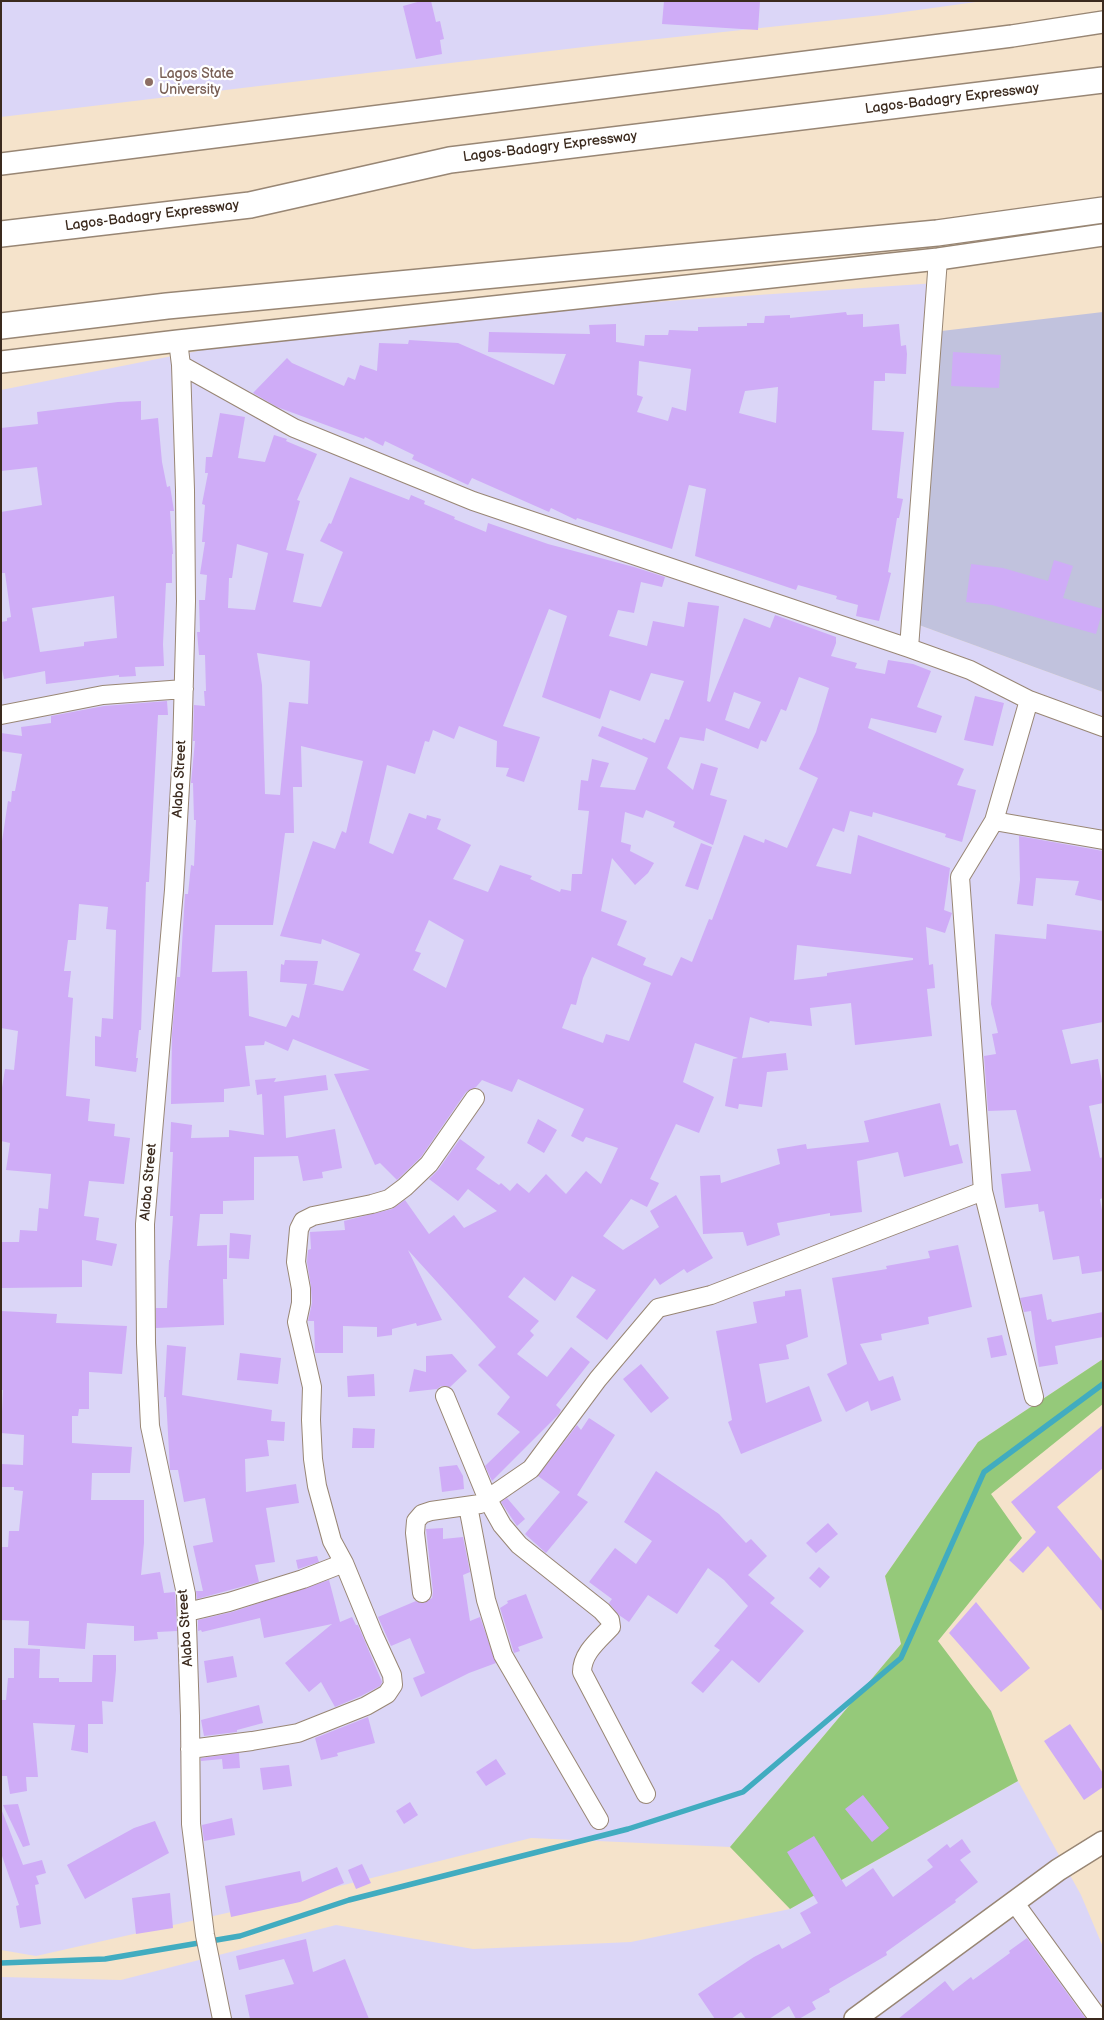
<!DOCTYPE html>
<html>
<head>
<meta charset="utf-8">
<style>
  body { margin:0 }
  #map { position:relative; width:1104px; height:2020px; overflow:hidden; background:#f5e3cb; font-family:"Balsamiq Sans",sans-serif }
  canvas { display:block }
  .frame { position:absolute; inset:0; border:2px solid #3b2a1e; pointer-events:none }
</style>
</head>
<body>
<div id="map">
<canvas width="1104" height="2020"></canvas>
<div class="frame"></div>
</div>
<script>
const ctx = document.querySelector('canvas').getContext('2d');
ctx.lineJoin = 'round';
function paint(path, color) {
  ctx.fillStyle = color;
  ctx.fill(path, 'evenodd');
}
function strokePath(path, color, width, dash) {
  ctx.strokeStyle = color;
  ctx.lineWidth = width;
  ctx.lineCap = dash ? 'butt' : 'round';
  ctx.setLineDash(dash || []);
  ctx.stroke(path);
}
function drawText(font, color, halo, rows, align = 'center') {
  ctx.font = font + ' "Balsamiq Sans",sans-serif';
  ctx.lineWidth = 4.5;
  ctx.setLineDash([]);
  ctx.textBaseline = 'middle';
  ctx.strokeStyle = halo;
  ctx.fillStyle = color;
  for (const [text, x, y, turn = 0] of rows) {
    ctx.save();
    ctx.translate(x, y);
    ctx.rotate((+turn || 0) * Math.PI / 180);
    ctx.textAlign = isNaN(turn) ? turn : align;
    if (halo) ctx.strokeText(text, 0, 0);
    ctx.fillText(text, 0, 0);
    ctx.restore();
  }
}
paint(new Path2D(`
  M1,1h982l-101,14 -290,31 -591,71z
  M937,283l-29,338 195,71v667l-125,83 -93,134 16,68 -171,203 -199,-9 -251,63 -244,55 -35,-6v-1560l247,-49 241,-28z
  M1018,1781l63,114 22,52v55l-17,17h-1085v-42l120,3 215,-55 137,24 158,-7 159,-33z`), '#dbd6f7');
paint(new Path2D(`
  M1103,312v380l-195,-71 25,-289z`), '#c1c2dd');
paint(new Path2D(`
  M1103,1359v45l-112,90 31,44 -84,103 53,70 27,70 -228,128 -60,-62 171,-203 -16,-68 93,-134z`), '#95c97a');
strokePath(new Path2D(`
  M1,1963l104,-4 135,-23 109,-36 279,-71 115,-37 158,-134 83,-186 119,-88`), '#41acc0', 5.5);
paint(new Path2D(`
  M421,1h10l5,21 4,-1 4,18 -4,1 2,14 -26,5 -13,-53z
  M664,1h96l-2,29 -96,-6z
  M846,312l1,3 16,-1v13l36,-3 2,22 5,-1 1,9 -1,20 -21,-1v8h-11l-2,49 32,2 -7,66 6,1 -4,19h-2l-9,54 3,1 -12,48 -23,-5 2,-11 -22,-6 1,-3 -39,-11 -2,5 -101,-34 11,-67 -17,-4 -17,64 -95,-31 -1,2 -25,-12 -2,4 -77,-34 -4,7 -56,-26 2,-4 -29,-14 -2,5 -18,-9 -1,2 -87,-32 -24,-14 34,-35 5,5 52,23 4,-9 7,3 5,-15 17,6 2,-28 29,1 1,-4 49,3 96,42 12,-31 -78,-2 1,-20 101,2 -1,-9 27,-1v18l28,4 1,-11h23l1,-5 29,1v-4l49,-1v-3h17l1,-7 25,-1v3zM639,361l52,8 -5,42 -14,-4 -4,14 -31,-9 6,-15 -6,-2zM778,387l-2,36 -37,-10 6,-22z
  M953,352l48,3 -2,33 -48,-2z
  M141,401v19l17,-2 4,44 5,25 3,-1 4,25h-4l3,43h-1v29h-6l-3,61 1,22 -29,1 1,9 -17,1v-2l-73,9 -1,-13 -41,8 -3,-15v-42l6,-1v-3l4,-1 -6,-44h-4v-61l41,-7 -5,-38 -36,4v-43l37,-4 -1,-12 81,-10zM114,596l3,42 -33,4v4l-44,6 -8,-44z
  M220,413l25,4 -7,41 27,4 9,-27 13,4 -1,2 31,13 -20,46 3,1 -14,49 18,4 -11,48 28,5 22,-55 -23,-11 9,-18 2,1 19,-47 59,23 2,-5 14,6 -1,3 31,13 -1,2 32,13 2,-9 60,21 86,23 31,10 -3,10 -21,-5 -7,31 -16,-3 -9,26 38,10 6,-25 31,6 4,-25 31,4 -12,95 3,1 34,-84 26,10 5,-13 61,22v6l-5,13 26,7 -2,5 30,6 3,-14 25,4 18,7 -14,36 25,9 -6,17 -65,-15 -3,10 96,41 -7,16 19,5 -14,52 -17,-5 1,-3 -73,-22 -1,5 -22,-6 -6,21 -11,-4 -17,38 35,8 7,-39 92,33 -6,42 8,3 -7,20 -19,-6 3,38 4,-1 2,24 -8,1 5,47 -77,9 -4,-42 -41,5 2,18 -42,-5 -1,2 -19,-6 -8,41 44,-5 2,17 -21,2 -5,35 -23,-3 -1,5 -13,-3 8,-47 5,-1 -43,-15 -12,39 31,15 -15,36 -23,-9 -26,55 9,4 -12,24 -16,-8 -28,37 20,14 36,-23 -9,-16 26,-16 37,63 -26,15 -3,-4 -24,16 -5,-7 -48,62 -31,-23 20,-27 -24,-14 -17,25 -31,-24 -16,20 31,24 -9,10 4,4 -17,19 30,23 24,-30 19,15 -34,43 5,5 -2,4 -67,67 -7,-15 35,-34 -23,-18 13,-17 -32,-32 18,-18 -88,-97 34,70 -25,6 -1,-3 -24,6v6l-15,2v-10l-34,-1v27h-28l-1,-32h-6l4,-18 -1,-16 -4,-25 1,-12 3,-1 -1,-17 35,-2 -1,-9 48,-12 13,-9 24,34 25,-19 10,13 33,-17 -29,-22 -10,12 -29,-22 9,-9 22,-31 25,18 -9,12 23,16 2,-2 9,8 7,-8 12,10 17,-19 20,20 20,-23 15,13 17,-36 -32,-11 -3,5 -12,-6 13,-27 -66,-30 -6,13 -30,-12 -6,7 -10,5 -45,65 -24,23 -17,-17 -5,2 -41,-91 36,-4 -77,-31 -5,12 -23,-10 -1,4 -19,1 5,40 -26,3v13l-53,2 1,-70 5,-57h3l5,-83h3l3,-29 3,1 2,-46h-2l-1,-37h-2l4,-42h-2l1,-36 11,1 -1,-15h2l-1,-36h-6l-2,-23h3l-1,-32h6l2,-25 -7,-1 5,-32h-3l3,-37 -3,-1 6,-31h-3l1,-16h6zM237,544l31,9 -13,57 -27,-2 1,-30h3zM549,609l18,7 -25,81 58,22 10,-29 30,11 11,-28 33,8 -15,39 -4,-1 -10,24 -12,-5 -1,2 -40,-14 -4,10 50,22 -13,32 -35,-3 9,-24 -17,-4 -4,22 -7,-1 -3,30 11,1 -7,63h-10l-1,17 -10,-2 -1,3 -30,-13 2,-3 -32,-11 -12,27 -35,-13 18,-34 -34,-16 4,-10 -14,-4 -1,4 -17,-6 -16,41 -24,-11 18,-78 28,9 10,-33 4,1 4,-12 21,9 5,-13 38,15 -1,26 13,1 -3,8 18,6 16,-45 -37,-11zM257,653l53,8 -2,43 -19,-2 -9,93 -15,-1 -3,-109zM799,677l30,11 -13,44 -17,37 19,9 -31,70 -22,-9 -1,4 -20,-8 -32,85 -3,-1 -17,43 -11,-5 -9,19 -29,-11 3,-7 -29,-13 10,-24 -26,-10 11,-53 23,27 13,-12 6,-10 -24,-12 1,-6 -10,-3 4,-30 18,6 3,-8 29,12 -2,5 40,18 14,-45 -17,-5 8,-27 -17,-5 -8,27 -26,-22 13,-31 24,4 2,-13 52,21 3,-9 5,2 15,-33 5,2zM734,692l27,10 -12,27 -24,-9zM301,746l62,15 -17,72 -4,-2 -7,18 -22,-8 -33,95 41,8 1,-5 38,15 -17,37 -31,-7 2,1 4,-24 -33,-1 -1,5 -3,-1 -1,18 27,2 -8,34 -7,-3 -6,12 -37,-11 -2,-45 -35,1 3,-47h58l12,-92h9l-1,-46h9zM429,920l35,20 -18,48 -33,-18 8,-17 -6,-2zM797,945l116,13v2l-86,13v3l-33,4zM592,957l59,26 -22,58 -23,-7 -3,9 -41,-15 9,-24 5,1 7,-27z
  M1054,560l19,6 -10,32 40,11 -7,25 -104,-29 -26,-3 5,-38 32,4 45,13z
  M975,696l29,7 -11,43 -29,-6z
  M167,701l1,14h-10l-9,167h-3l-5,148h-2l-3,28h2l-2,14 -41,-6v-30l6,1 1,-19 11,1 3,-89 -10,-1 2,-22 -29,-3 -3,36h-8l-4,31h7l-3,26 5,1 -7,98 24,3 -2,22 27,3 -1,12 16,2 -6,46 -35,-3 -5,35 15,2 -3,22 21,4 -5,22 -30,-6v27l-81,1v-46h18l1,-12 17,1 2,-23 9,1 3,-35 -45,-4 4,-27 -9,-2v-47l4,-25 9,1 4,-39 -17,-3v-180l7,-47 3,1 1,-11h3l7,-37 -21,-3v-18l21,3 -1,-9 30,-4v-7l53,-10z
  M1019,836l84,15v50l-28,-6 4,-14 -43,-3 -3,28 -16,-2 3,-24z
  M701,843l11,4 -14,43 -13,-4z
  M1047,924l56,7v91l-41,8 9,34 27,-5 5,28v16l-14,3 11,52 3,-1v41l-3,1 3,17v55l-21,3 -3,-18 -26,4 -9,-49 -5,1 -1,-8 -33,4 -4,-34 30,-3 -15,-61 -28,1 -4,-55 12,-2 -4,-20 6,-1 -7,-29 4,-70 51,5z
  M326,1075l2,15 -44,6 2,42 49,-9 7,39 -20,4 1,6 -20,3 -5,-25 -44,1v43l-31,1v13h-23l-3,32 30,-1v34h-4l1,46 -68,3v-20h11l2,-48h1l3,-44h-3l3,-64h-3l1,-30 21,3 -1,13 38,-1v-7l35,5 -2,-41 -5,1 -2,-15 21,-2 -2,4z
  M940,1103l10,43 8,-2 5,19 -59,14 -6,-25 -41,9 5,51 -32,4v-3l-53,10 3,12 -33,11 -4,-14 -40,2 -3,-58 20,-1 1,8 59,-19 -3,-15 29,-5 1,5 62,-7 -5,-21z
  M538,1119l19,11 -13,23 -17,-10z
  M230,1233l21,2 -2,24 -20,-1z
  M958,1245l14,62 -44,10 1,7 -48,10 1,6 -22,4 19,37 14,-5 8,24 -30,11 -3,-10 -22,11 -19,-38 20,-10 -15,-86 55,-9 -1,-3 44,-8 -2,-7z
  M801,1289l7,48 -22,8 3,14 -30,5 7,39 43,-17 13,35 -81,33 -13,-32 4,-2 -16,-89 41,-8 -4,-21 32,-6v-5z
  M1042,1294l5,26 4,-1 1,3 51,-10v25l-48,9 3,18 -19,3 -8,-56 -7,1 -4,-14z
  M1,1311l56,3 -1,9 71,3 -5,48 -33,-2v37h-10l-1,7h-6v27l60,4 -2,26h-38l-1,27h53v43l-3,32 19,-3 4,21 11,-1 2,39 -20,1 1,7 -24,2v-15l-47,-3 -2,26 -57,-4 1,-24 -28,-1v-73h7l1,-16h10l4,-40 -9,-1v-3h-13v-23l22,1 1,-30 -23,-2 2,-43h-2z
  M1002,1335l5,20 -16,3 -4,-20z
  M167,1345l19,2 -4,48 90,15 -1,11 14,1 -1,19 -17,-1 2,16 -24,3 1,33 50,-8 3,19 -33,5 9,54 -20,3 4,17 -62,17 -1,-8h7l-10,-45 20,-4 -8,-44 -21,4 -6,-32h-8l-4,-73h-2z
  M240,1353l41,5 -3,26 -41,-4z
  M452,1354l15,17 -17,16 -9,-1 -4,3 -28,3 5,-23 12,3v-16z
  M641,1364l28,34 -18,15 -28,-34z
  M374,1374l1,22 -27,1 -1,-21z
  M589,1418l26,17 -38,60 11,7 -42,51 -21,-19 35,-42 -22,-16 39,-51 4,5z
  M1103,1425v43l-46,39 46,55v50l-55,-66 -25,27 -14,-13 27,-28 -25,-30z
  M353,1428l22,1 -1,19h-22z
  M457,1465l6,11 1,13 -22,3 -3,-25z
  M656,1471l63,43 27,29 5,-4 16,17 -19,19 27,23 -5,5 34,28 -45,52 -27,-23 -29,33 -12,-10 29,-33 -6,-4 34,-40 -24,-26 -16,-12 -31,46 -29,-19 -19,27 -10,-7 -10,-12 3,-4 -23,-17 26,-34 21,16 16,-23 -28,-19z
  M507,1498l18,21 -8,7 -16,-24z
  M828,1523l10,11 -22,19 -10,-10z
  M443,1528v11l20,-2 7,35 -7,3 7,46 10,-4 16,46 -27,10 -48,24 -8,-19 12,-5 -15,-35 -19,8 -13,-29 38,-16 8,2 8,-5 1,-6 -7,-63z
  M317,1556l2,6 -21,7 -2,-9z
  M819,1567l11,10 -10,11 -11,-10z
  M329,1580l11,42 12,-5 4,8h2l24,57 -2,4 -19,10 -26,11 -14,-25 -12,10 -24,-29 47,-39 -68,14 -4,-20 -58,14 -1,-2 -3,1v-11l34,-8z
  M526,1594l17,44 -25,9 2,4 -6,2 -14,-45 8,-5 -1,-2z
  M976,1602l54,66 -29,24 -52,-59z
  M14,1648l26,1 -1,29h20v4h33l1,-27h23v15l-3,32 -11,-1 1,23h-15v29l-17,-3 4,-25 -42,-2 5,54h-12l1,14 -17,3 -3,-18h-6v-76h5l2,-22h6z
  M233,1656l4,21 -30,6 -3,-22z
  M259,1705l4,18 -26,7v2l-33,4 -3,-16z
  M368,1717l7,26 -38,10 1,3 -17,4 -6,-22z
  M1070,1724l33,49v14l-19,13 -40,-59z
  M239,1753l1,15 -17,1 -1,-10 -21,2v-3z
  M496,1759l10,15 -20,12 -10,-14z
  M289,1765l3,21 -29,4 -3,-22z
  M863,1795l26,33 -17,14 -27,-33z
  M410,1802l8,13 -14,9 -8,-13z
  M18,1804l12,41 -7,2 -20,-42z
  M2,1811l21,54 19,-5 4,13 -10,3 3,8 -4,1 6,39 -21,4 -4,-22 3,-1 -18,-52z
  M232,1818l3,17 -31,6 -2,-16z
  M155,1821l14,32 -84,46 -18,-34 67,-37z
  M814,1836l32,51 27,-19 20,29 40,-30 -6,-7 20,-16 3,4 12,-9 9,13 -11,8 18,22 -23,18 1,2 -70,50 1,3 -58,34 1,3 -18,10 4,7 -17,10h-3l-7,-13 -20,13h-23l-5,-7 -10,7h-16l-17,-25 56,-37 25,-13 3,5 29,-16 -11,-20 18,-10 -31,-51z
  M362,1864l9,19 -15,6 -8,-19z
  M337,1867l7,16 -44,19 -69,15 -6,-31 75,-15 2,11z
  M170,1893l3,35 -37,6 -4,-36z
  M1027,1938l59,81h-188l47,-38 8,10 18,-14 2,3 37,-27 -1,-2z
  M306,1939l7,33 32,-13 24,60h-119l-5,-24 49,-11 -10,-25 -45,11 -3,-14z`), '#cfacf7');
const minor = new Path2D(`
  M178,341l3,24 4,125 1,111 -4,150 -8,139 -29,334 1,119 4,83 36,168 4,122 1,108 14,111 17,84
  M181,365l113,63 179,73 436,147 61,22 59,30 74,27
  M909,648l29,-389
  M1029,700l-35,121 -34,56 23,314 51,206
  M1,715l102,-20 81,-6
  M994,821l109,19
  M445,1396l43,104 14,25 17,20 83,66 8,9 1,7c-12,13 -29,26 -29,45l64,122
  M468,1506l18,94 17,55 96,165
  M422,1593l-7,-60 1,-12 6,-7 9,-3 49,-7 51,-35 67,-90 60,-71 53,-13 272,-104
  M187,1612l42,-10 74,-23 41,-16
  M190,1749l62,-8 46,-8 68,-27 21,-12 6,-9 -1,-10 -18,-39 -30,-73 -12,-22 -15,-55 -4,-27 -2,-39 1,-33 -15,-65 4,-19v-14l-5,-27 3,-33 4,-8 10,-5 59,-12 17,-5 16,-12 24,-23 46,-66
  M1014,1902l85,117`);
const major = new Path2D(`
  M1,164l1011,-128 91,-14
  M1,362l177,-21 760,-82 165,-24
  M855,2019l203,-149 45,-28`);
const highway = new Path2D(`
  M1,234l249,-29 200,-45 653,-80
  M1,326l166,-20 770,-73 166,-23`);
strokePath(minor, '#988674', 20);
strokePath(major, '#988674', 24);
strokePath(highway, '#988674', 28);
strokePath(minor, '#fff', 18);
strokePath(major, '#fff', 21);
strokePath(highway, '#fff', 25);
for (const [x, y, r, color] of [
  [149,82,5,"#8d6e63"]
]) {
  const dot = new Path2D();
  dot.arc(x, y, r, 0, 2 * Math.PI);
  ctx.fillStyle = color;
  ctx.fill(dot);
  strokePath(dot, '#fff', 2);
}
drawText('14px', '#785e54', '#fff', [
  ["Lagos State",159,74],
  ["University",159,90]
], 'left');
drawText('14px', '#3b2a1e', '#fff', [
  ["Lagos-Badagry Expressway",952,99,-7],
  ["Lagos-Badagry Expressway",550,147,-7],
  ["Lagos-Badagry Expressway",152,216,-7],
  ["Alaba Street",180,779,-87],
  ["Alaba Street",149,1182,-85],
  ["Alaba Street",186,1628,-94]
]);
</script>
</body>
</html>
